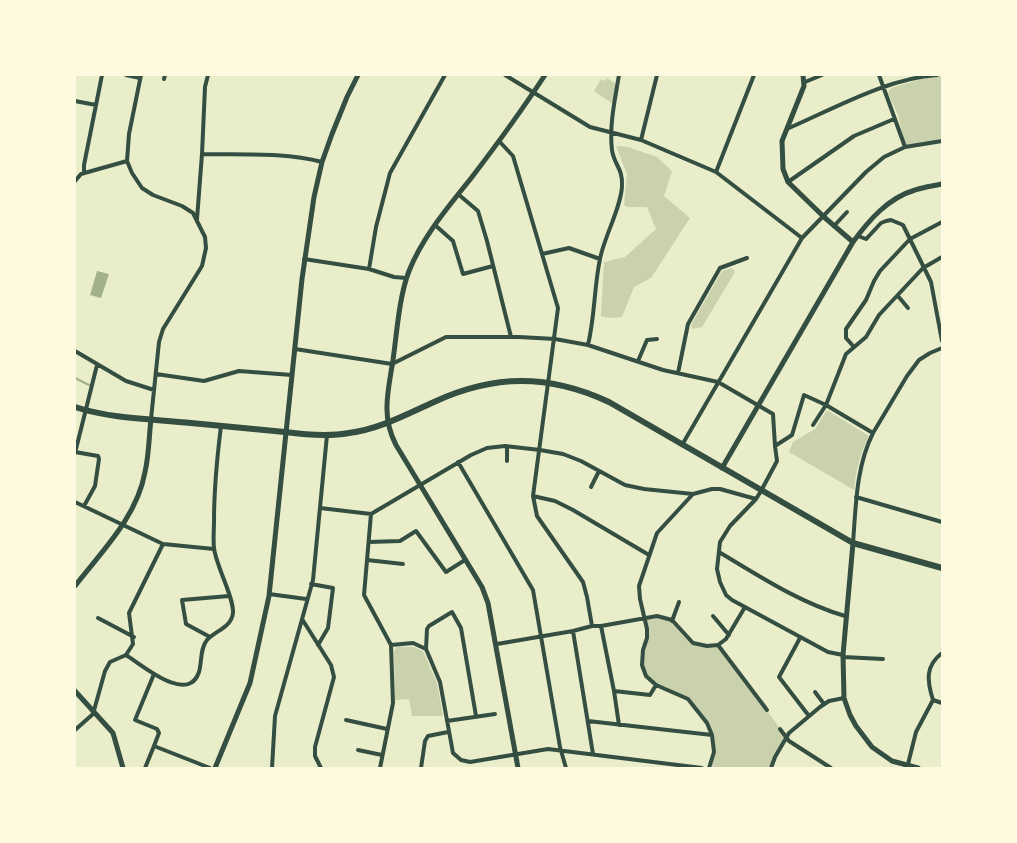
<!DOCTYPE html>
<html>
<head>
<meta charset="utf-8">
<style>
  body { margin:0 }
  #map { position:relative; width:1017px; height:843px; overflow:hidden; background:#e9edc9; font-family:"Work Sans",sans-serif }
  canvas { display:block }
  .frame { position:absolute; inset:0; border:76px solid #fefae0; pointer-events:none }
</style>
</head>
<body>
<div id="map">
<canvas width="1017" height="843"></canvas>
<div class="frame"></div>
</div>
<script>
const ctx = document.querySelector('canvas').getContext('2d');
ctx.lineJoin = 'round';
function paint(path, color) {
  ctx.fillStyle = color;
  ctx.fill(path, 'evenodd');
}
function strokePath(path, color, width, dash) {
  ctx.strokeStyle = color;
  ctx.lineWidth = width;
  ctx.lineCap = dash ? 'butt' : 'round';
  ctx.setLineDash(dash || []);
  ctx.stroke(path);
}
paint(new Path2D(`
  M935,75h7v66l-37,6 -7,-32 -10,-22 3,-5z
  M607,78l9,6 -3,20 -19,-13 7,-12 4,2z
  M616,146l12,1 29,10 15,14 -8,25 26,22 -39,60 -17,9 -12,30 -13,1 -8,-2 3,-54 21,-5 31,-28 -9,-22h-20l-3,-2 3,-31z
  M732,268l3,4 -33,55 -10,2 -1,-4 31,-54z
  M827,410l42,26c-9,17 -13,34 -15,54l-65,-38 4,-10 22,-13z
  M657,616l15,4 12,15 15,10h19l67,90 -14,33h-62l5,-16 -5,-24 -21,-29 -37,-18 -9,-16 5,-26 -3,-22z
  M397,647h17l9,4 14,32 6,33h-31l-3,-17 -14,1 -1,-49z`), '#cad2ad');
paint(new Path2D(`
  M97,271l12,3 -8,24 -11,-3z`), '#a3b18a');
strokePath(new Path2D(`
  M75,378l16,8`), '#a3b18a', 2);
strokePath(new Path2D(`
  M126,75l14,3
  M141,75l-12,59 -2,27 5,12 10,15 11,7 29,11 11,7 12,24 1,11 -4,18 -39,63 -4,13 -8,77
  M505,75l85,52 51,13 75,32 86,66
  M879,75l26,72
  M164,79l1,-4
  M805,82l17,-7
  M75,101l21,4
  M789,128c44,-19 99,-50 148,-53
  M641,140l16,-65
  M499,141l14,15 45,152 -25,188 4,20 46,66 4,15 5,29
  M202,154c39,1 82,-2 120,8
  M716,172l38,-97
  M84,173v-8l18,-90
  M75,181l6,-7 46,-13
  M788,182l66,-46 40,-17
  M458,194l20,17 9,30 24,96
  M197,219l5,-65 3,-67 3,-12
  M435,225l18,16 10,33 30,-8
  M834,226l13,-14
  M858,236l8,3 2,-2 13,-14 5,-2 5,-1 12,5 28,57 11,59
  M542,254l27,-6 31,11
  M304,259l65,10 25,8 12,1
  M369,269l7,-42 14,-54 55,-98
  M898,296l10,12
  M588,345c7,-29 6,-58 12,-86 4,-22 21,-51 22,-73 1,-18 -8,-21 -10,-36 -3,-24 3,-51 7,-75
  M854,347l-8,-9v-9l20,-29 8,-19 6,-10 30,-32 32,-17
  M295,349l97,15 54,-27h73l36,2 33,6 75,25 55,12 55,32 2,32
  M75,351l51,30 28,9
  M638,361l9,-21 10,-1
  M678,373l10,-49 32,-56 27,-10
  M156,374l48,7 35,-10 53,4
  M813,425l13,-20 -22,-10 -12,40 -17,11 2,15 -16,30 -5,8 -26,27 -10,16 -3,27 3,13 6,13 6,5 96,52 15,3
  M873,433l34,-57 12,-16 11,-7 12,-5
  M682,445l120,-207 64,-66 18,-15 21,-10 37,-6
  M75,452l23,4 1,3 -4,27 -11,20
  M75,453l22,-88
  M507,461v-15
  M458,462l75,128 27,157 6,21
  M591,487l8,-16
  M533,496l22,5 18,9 76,45
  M856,497l86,25
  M75,502l88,42 51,5
  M320,508l51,6 100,-59 16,-7 18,-2 35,4 23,4 18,7 44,24 19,4 49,5
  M371,514l-7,81 27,50
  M369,542l31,-1 16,-10 30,41 19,-12
  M853,543c3,-38 3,-76 20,-110l-47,-28 20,-51 20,-17 13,-22 44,-47 19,-11
  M719,552c40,24 81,51 126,64
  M367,560l36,4
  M311,584l22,4 -5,40 -10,17
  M269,594l37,5
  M713,616l16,19
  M98,618l36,19
  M302,619l29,46 3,12 -19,70v9l6,12
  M672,621l7,-19
  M601,626l13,65 5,34
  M573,631l20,123
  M210,637l-24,-13 -4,-24 47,-4
  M800,638l-21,39 30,39
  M497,644l76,-13 19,-5h9l56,-10 15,4 21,23 14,3 11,-1 8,-6 19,-32
  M718,645l49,65
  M942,653c-17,13 -15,28 -9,47l9,3
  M126,655c16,10 62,50 73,17 3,-10 1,-24 8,-32 9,-10 24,-12 26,-27 1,-16 -17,-47 -19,-65 -1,-9 0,-18 0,-27 0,-32 3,-63 7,-95
  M843,657l40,2
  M154,674l-19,46 22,9 2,4 -5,13
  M614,691l36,4 6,-10
  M815,692l9,12
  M476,716l-15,-88 -9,-16 -23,14 -2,3 -1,20 14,33 13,71 8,7 9,2 78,-13 154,19
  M346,720l41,9
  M447,721l48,-7
  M588,721l124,14
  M780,729l9,12 42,27
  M75,730l18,-16 12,-43 5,-9 16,-7 7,-11 -4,-31 34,-69
  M358,750l24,5
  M145,768l9,-22 56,22
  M272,768l3,-52 38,-136 14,-145
  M380,768l13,-65 -2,-58 22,-2 13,6
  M421,768l4,-27 3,-5 20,-4
  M709,768l5,-16 -2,-17 -5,-12 -19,-24 -32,-14 -10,-9 -4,-11 1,-15 4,-12v-9l-7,-30 -1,-13 18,-53 36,-39 19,-5h8l36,10
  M771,768l4,-11 14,-24 31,-26 9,-6 15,-3
  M907,768l9,-36 17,-32`), '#344e41', 4);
strokePath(new Path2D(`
  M803,75l1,11 -22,55 1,28 5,13 36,35 29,25
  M722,468l131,-226c16,-22 35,-44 62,-52 9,-3 18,-4 27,-6
  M853,543l-10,112 1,43 6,17 6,11 16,21 20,14 26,7
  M75,586c27,-35 62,-69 70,-114 4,-17 4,-36 6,-53
  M75,691l38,42 10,35
  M215,768l35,-85 19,-87 33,-317 12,-82 8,-35 10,-28 15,-37 11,-22
  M518,768l-30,-165 -6,-16 -86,-142c-15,-29 -8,-53 -3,-85 4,-28 6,-63 16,-89 14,-35 40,-65 63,-94 26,-34 50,-67 73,-102`), '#344e41', 5);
strokePath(new Path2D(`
  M75,407c37,12 78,12 116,16 32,3 63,6 94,9 22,3 43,5 64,1 31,-4 58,-19 85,-31 60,-28 115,-28 175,0l244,141 89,25`), '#344e41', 6);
</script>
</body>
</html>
